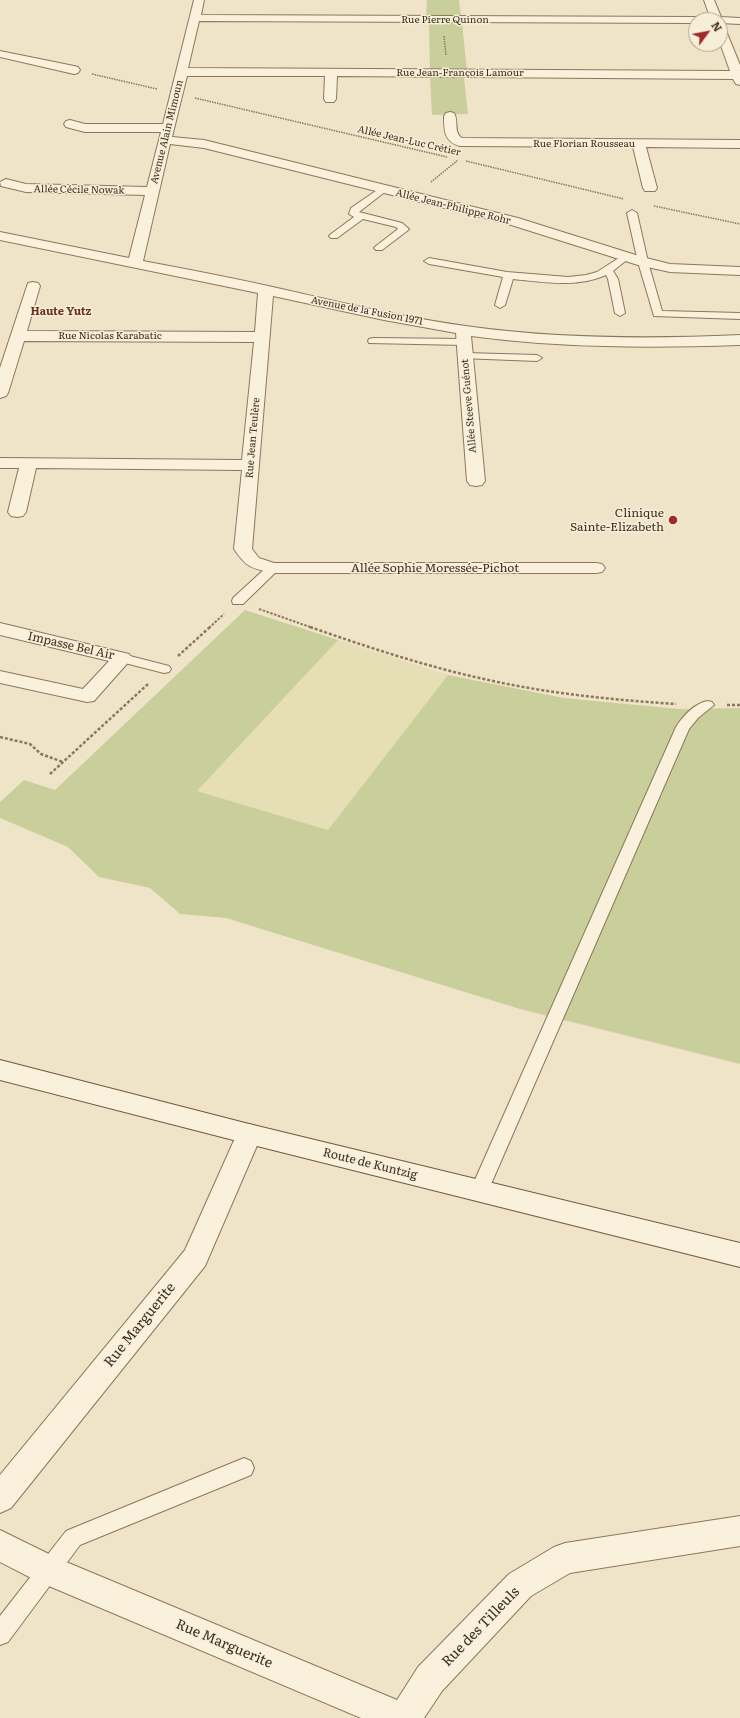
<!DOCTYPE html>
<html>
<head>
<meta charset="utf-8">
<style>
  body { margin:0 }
  #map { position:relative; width:740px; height:1718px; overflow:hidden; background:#f0e4c8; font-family:Literata,serif }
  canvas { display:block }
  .north { position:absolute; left:688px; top:12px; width:40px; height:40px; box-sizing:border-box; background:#f7eed8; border:1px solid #ada18e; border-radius:50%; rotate:58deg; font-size:11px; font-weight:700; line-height:16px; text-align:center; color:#3d2e20 }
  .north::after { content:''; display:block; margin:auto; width:14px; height:18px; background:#9e2a2b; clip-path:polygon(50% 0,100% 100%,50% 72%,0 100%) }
</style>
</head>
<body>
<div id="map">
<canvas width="740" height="1718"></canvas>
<div class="north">N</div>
</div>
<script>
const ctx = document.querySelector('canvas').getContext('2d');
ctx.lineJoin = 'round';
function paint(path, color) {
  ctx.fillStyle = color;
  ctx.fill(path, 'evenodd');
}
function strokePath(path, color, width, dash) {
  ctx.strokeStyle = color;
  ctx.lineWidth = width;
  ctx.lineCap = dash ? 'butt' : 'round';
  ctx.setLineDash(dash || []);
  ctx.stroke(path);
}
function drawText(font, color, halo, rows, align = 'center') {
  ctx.font = font + ' Literata,serif';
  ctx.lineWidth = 3;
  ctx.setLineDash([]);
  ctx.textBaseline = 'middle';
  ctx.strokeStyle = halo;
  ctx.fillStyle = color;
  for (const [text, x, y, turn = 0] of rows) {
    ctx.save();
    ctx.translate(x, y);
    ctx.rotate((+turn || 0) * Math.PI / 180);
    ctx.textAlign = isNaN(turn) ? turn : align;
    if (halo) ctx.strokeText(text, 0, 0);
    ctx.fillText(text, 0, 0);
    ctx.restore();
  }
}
paint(new Path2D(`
  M338,640l110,35 -120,155 -131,-39z`), '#e6deb5');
paint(new Path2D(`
  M427,0h32l2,17h-35z
  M429,23h33l5,48h-37z
  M430,77h34l4,37 -36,1z
  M245,610l93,30 -141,151 131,39 120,-155 116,23 115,11 61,-1v356l-220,-55 -294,-91 -46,-4 -30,-26 -51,-11 -31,-30 -68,-29v-16l24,-22 31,10z`), '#c9cf9b');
const lane = new Path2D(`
  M383,186l5,3 -2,2 -27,21 43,11 7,6 -2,2 -25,19h-6l-2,-2 2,-2 22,-17 -2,-2 -33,-8 -26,19h-6l-2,-2 2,-2 23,-17 -5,-3 2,-6z
  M632,210l5,3 11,49 14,49 78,2v6l-86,-3 -16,-54 -11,-49z
  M625,254l5,3 -2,2 -15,12 5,8 7,34 -5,3 -5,-3 -7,-34 -2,-4c-28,13 -64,7 -93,4l-8,26 -5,3 -5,-3 8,-28 -74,-13 -5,-3 5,-3 78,14 61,5 18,-2 11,-3z
  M373,338l91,1 5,3 -5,3 -95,-2 -1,-2 1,-2z
  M465,353l72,2 5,3 -5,3 -76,-3 -1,-2 1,-2z
  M273,564l4,1 2,3 -2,3 -34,33h-10l-1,-3 1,-3 36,-33z
  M122,654l47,12 2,3 -2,3 -5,1 -47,-12 -2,-3 2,-3z
  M707,701l5,1 2,3 -16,13 -9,11 -201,462 -3,5 -6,3 -6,-3 -3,-5 206,-464c7,-11 18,-23 31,-26z
  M244,1458l7,3 3,7 -3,7 -171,70 -72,97 -8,3v-29l66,-85z`);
const street = new Path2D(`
  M194,0h10l-3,15 495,2 6,3h-6v3l-497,-2 -11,47 542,3 -10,-28v-18l4,1 16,39v20l-4,-1 -3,-5 -396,-3 -1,23 -2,3h-8l-2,-3 1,-23h-138l-15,61 32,3 314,78 124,39 28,7 70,3v8l-70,-3 -32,-7 -130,-41 -304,-76 -34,-4 -27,117c48,9 95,18 143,29 62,14 124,29 187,37 89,12 178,12 267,8v10c-90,3 -180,3 -269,-9l14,145 -3,4 -6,1 -6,-1 -3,-4 -11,-148 -72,-13 -111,-24 -21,253 7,9 15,5h322l6,1 3,4 -3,4 -6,1h-323c-22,-5 -26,-5 -39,-24l8,-79 -206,-2 -10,44 -3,4 -6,1 -6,-1 -3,-4 11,-44h-19v-10l242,2 12,-118 -230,-1 -16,52 -2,3 -6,2v-30l28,-85 5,-1 5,1 2,3 -13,45 228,1 3,-39 -258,-53v-8l129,26 16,-63 -119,-3 -25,-6 -1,-4 6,-3 20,5 121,3 14,-55h-76l-19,-5 -2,-3 2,-3 4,-1 15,4h78z
  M704,0h10l7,17 19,1v6l-20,-1v-3h-9z
  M0,51l74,15 4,1 2,3 -2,3 -4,1 -74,-17z
  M450,112l4,1c5,8 -1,19 8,25l278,2v8l-94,-1 11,41 -2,3h-10l-2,-3 -10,-41 -173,-1c-16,-4 -16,-16 -16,-30l2,-3z
  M0,623l129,31 3,4 -38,43 -7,1 -87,-19v-12l83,18 26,-28 -109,-26z
  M249,1124l9,3 4,7 -57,132 -194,242 -11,5v-38l185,-225 55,-123z
  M740,1516v30l-170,27 -39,23 -89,95 -18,27h-63l-324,-137 -37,-19v-32l59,29 338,141 21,-33 91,-93 45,-27 11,-4z`);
const secondary = new Path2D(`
  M0,1060l249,64 491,119v24l-491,-123 -249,-64z`);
strokePath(lane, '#8d765c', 2);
strokePath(street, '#8d765c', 2);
strokePath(secondary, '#6f573f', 2);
strokePath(new Path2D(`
  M444,36l2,19
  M92,74l65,15
  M195,98l252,59
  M466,161l158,38
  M431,182l27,-22
  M654,206l86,18`), '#8d765c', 1.5, [1.5, 1]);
strokePath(new Path2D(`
  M259,609l54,19
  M209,628l15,-14`), '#8d765c', 2, [2.5, 1.5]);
strokePath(new Path2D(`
  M310,627c60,21 121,41 183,54 60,13 122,19 183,23
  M178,656l32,-29
  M727,705h13
  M0,737l30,7 11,10 22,8
  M50,774l98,-90`), '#8d765c', 2.5, [3, 2]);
paint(lane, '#faf1dc');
paint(street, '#faf1dc');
paint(secondary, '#faf1dc');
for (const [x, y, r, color] of [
  [673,520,5,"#9e2a2b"]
]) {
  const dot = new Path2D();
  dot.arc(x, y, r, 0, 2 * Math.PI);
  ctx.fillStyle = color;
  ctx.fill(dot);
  strokePath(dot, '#f7eed8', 1.5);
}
drawText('10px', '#3d2e20', '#f7eed8', [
  ["Rue Pierre Quinon",445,20],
  ["Rue Jean-François Lamour",460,73],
  ["Avenue Alain Mimoun",167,132,-76],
  ["Allée Jean-Luc Crétier",409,141,13],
  ["Rue Florian Rousseau",584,144],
  ["Allée Cécile Nowak",79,190,1],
  ["Allée Jean-Philippe Rohr",453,207,14],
  ["Avenue de la Fusion 1971",367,311,11],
  ["Rue Nicolas Karabatic",110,336],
  ["Allée Steeve Guénot",469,406,-95],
  ["Rue Jean Teulère",253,438,-85]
]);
drawText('bold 11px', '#6b2e1e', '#f7eed8', [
  ["Haute Yutz",61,312]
]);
drawText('12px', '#3d2e20', '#f7eed8', [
  ["Clinique",664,513],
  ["Sainte-Elizabeth",664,527]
], 'right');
drawText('12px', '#3d2e20', '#f7eed8', [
  ["Allée Sophie Moressée-Pichot",435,568],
  ["Impasse Bel Air",71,646,13],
  ["Route de Kuntzig",370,1164,14]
]);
drawText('14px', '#3d2e20', '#f7eed8', [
  ["Rue Marguerite",140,1325,-51],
  ["Rue des Tilleuls",481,1627,-46],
  ["Rue Marguerite",224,1644,23]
]);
</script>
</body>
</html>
